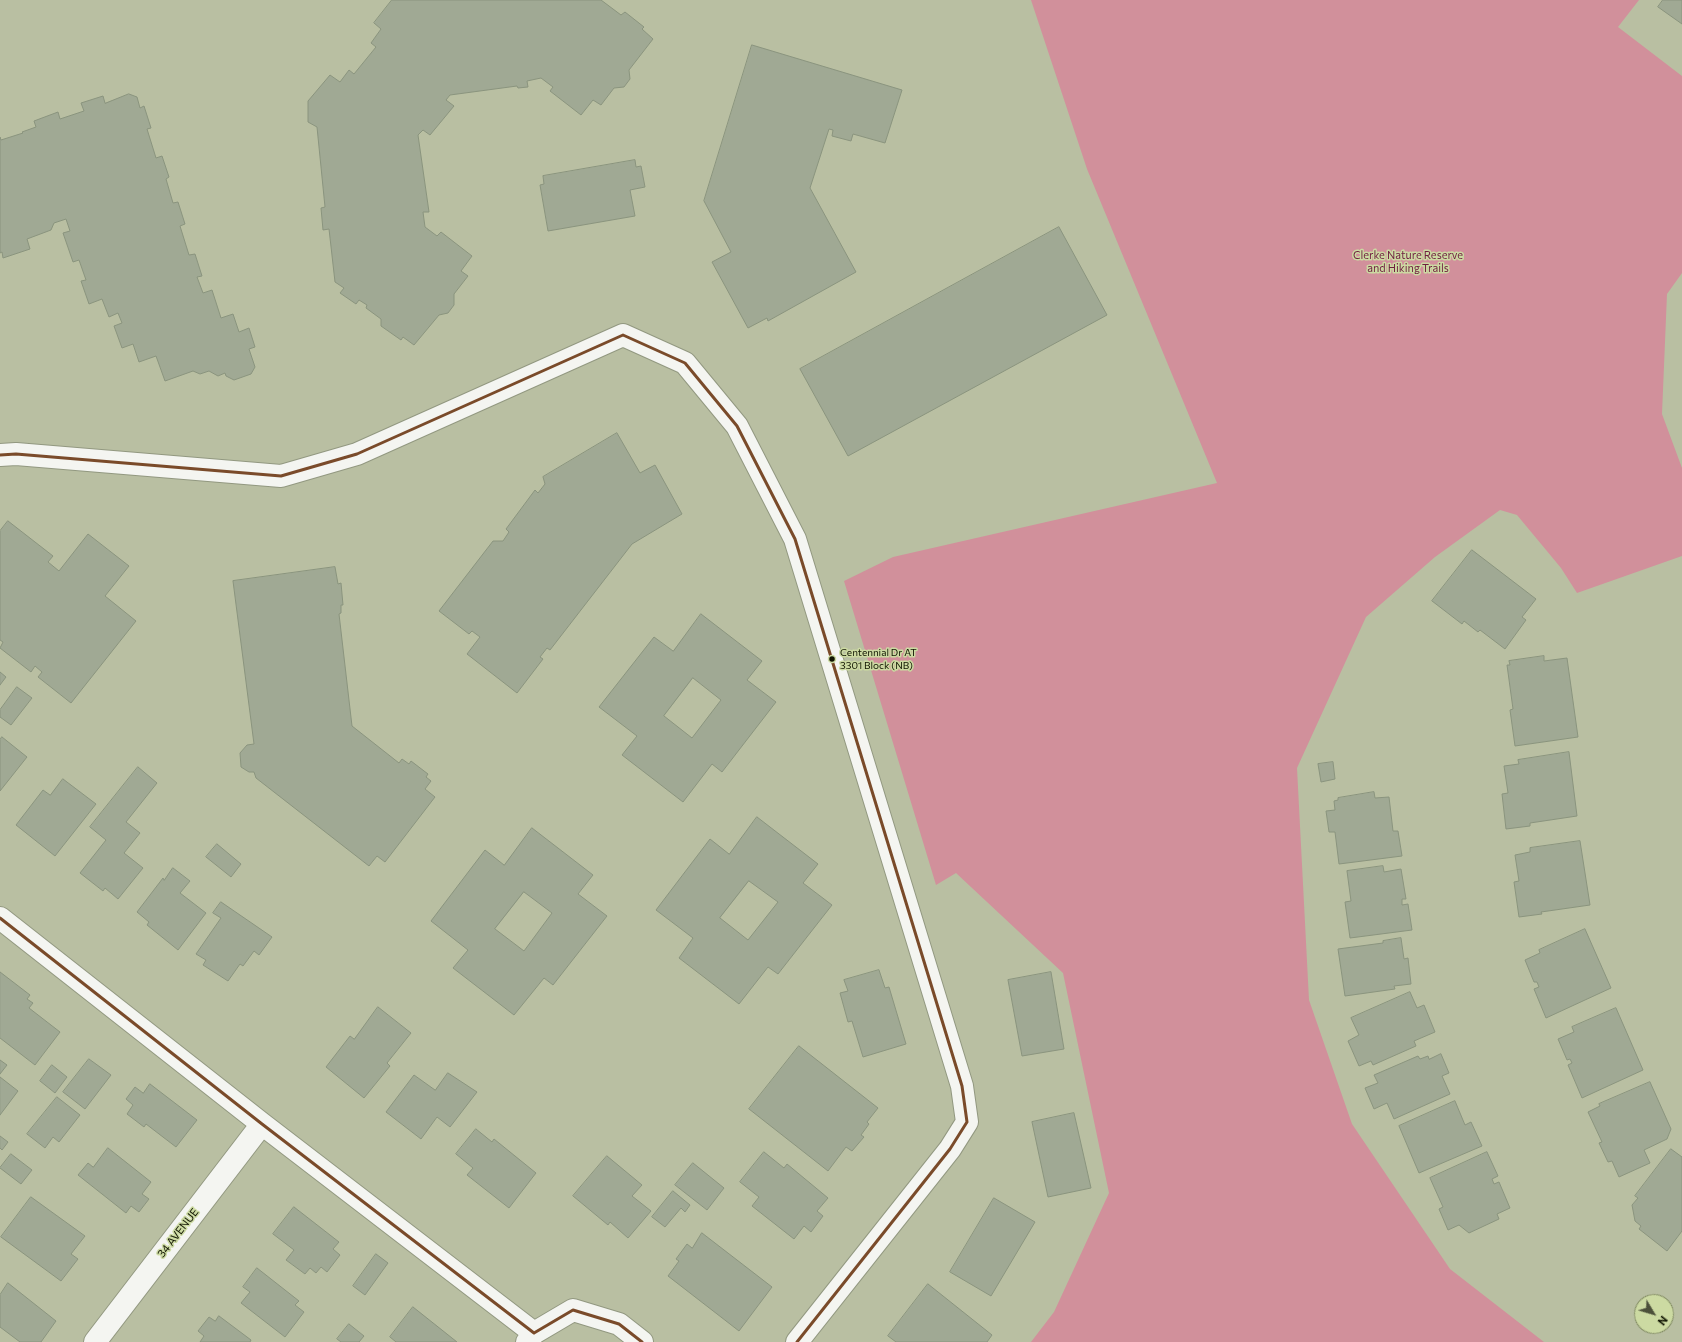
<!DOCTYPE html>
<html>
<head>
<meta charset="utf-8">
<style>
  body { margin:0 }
  #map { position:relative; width:1682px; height:1342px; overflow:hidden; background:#b9bfa2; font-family:Commissioner,sans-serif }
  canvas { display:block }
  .north { position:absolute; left:1634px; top:1294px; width:40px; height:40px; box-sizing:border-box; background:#ccdaa2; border:1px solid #818b62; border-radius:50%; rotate:128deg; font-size:11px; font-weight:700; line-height:16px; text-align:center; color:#111502 }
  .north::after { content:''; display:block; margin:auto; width:14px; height:18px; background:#4c503a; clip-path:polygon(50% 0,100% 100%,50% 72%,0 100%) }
</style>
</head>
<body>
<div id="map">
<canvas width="1682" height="1342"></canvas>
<div class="north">N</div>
</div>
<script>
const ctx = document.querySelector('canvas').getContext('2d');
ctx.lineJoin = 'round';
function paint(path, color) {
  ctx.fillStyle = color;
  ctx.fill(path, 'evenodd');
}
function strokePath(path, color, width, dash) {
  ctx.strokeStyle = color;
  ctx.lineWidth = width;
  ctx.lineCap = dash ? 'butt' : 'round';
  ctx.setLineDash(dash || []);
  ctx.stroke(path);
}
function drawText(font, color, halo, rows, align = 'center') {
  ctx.font = font + ' Commissioner,sans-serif';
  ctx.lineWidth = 3;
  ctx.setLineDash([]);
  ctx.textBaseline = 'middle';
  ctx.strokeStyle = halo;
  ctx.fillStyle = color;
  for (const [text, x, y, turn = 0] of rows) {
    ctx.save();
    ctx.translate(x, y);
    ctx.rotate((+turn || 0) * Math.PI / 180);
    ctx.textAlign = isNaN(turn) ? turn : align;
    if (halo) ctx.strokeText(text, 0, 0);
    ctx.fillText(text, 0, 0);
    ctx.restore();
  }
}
paint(new Path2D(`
  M1031,0h608l-21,27 64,49v197l-15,21 -5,120 20,54v88l-105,37 -16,-25 -44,-53 -17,-5 -65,47 -69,60 -69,151 12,232 43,124 98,145 94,73h-513l23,-30 55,-119 -46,-220 -107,-100 -20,12 -92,-304 49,-24 324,-74 -130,-314z`), '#d1909b');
const building = new Path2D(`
  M392,0h209l20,15 4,-3 19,15 -2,2 11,10 -24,31 1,9 -6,8 -10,1 -13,17 -8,-5 -12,15 -31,-24 3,-4 -12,-9 -14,3 1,6 -10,1 -1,-2 -67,9 -4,5 8,6 -24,29 -7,-5 -5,5 11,77h-6l2,15 12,9 4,-4 31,24 -11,15 7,5 -14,18v11l-6,8 -9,2 -25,30 -11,-8 -2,3 -20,-14v-7l-15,-11 1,-3 -8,-5 -3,4 -16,-11 4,-5 -9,-6 -6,-53 -6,1 -2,-22 4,-1 -8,-80 -9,-5v-21l22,-26 10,7 9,-12 5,4 22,-27 -5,-4 10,-14 -7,-6z
  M1663,0h19v24l-24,-17z
  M752,45l150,45 -17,53 -32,-9 -2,7 -19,-5 1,-6 -4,-1 -19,59 46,84 -88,49 -1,-3 -19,10 -36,-66 19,-10 -27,-51z
  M129,94l8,3 3,11 4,-2 7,22 -4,1 9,29 6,-2 7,21 -3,2 7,24 5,-1 7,22 -5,2 9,29 6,-1 7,22 -5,1 6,16 9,-3 9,28 12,-4 6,18 10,-4 6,19 -6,2 6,18 -4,7 -17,6 -8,-4 -1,-3 -7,3 -9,-5 -9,3 -7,-3 -28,10 -9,-25 -17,6 -6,-18 -11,4 -8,-22 8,-3 -4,-10 -9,4 -7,-18 -13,5 -8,-23 5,-1 -7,-20 -6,2 -10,-29 7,-2 -4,-12 -12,4 -3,7 -24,9 3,10 -27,9 -1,-6 -2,1v-116l1,3 22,-7 -1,-1 14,-5 -2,-6 24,-9 2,7 24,-8 -3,-8 22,-7 2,7z
  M635,160l1,7 5,-1 4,21 -15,3 5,26 -87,15 -8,-46 4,-1 -1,-8z
  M1059,227l48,88 -259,141 -48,-87z
  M617,433l23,40 15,-8 27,49 -50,30 -82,106 -3,-2 -7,9 3,2 -26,34 -50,-39 13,-17 -8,-6 -3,3 -30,-23 54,-70h10l6,-9 -3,-3 29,-39 3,3 7,-9 -2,-7z
  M8,521l45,35 -5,6 11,9 29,-37 41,32 -24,30 31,25 -65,82 -33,-26 4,-5 -7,-6 -4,6 -31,-24 3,-6 -3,-2v-109z
  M1472,550l64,49 -14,18 4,3 -21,29 -25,-19 -2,2 -14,-11 -2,3 -30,-23z
  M335,567l3,17 3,-1 2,22h-2v8l-2,1 13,112 47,37 3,-4 7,5 2,-3 17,13 -2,3 5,4 -6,8 10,8 -50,65 -8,-6 -8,10 -113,-88 -2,-6h-5l-8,-5 -1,-14 7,-8 7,-1 -21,-163z
  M701,614l61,47 -15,19 29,22 -54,70 -10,-8 -29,38 -61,-47 15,-19 -38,-29 55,-70 19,14zM693,678l28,22 -29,38 -28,-22z
  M1544,656v5l23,-3 11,79 -63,9 -5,-36 3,-1 -6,-44h3l-1,-4z
  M0,672l6,5 -6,8z
  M17,687l15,11 -21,27 -11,-8v-7z
  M2,737l25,20 -27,34v-51z
  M1569,752l8,64 -47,7v3l-24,3 -4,-35 6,-1 -4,-27 15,-2 -1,-4z
  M1333,762l2,17 -14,3 -3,-18z
  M138,767l19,16 -31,39 14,11 -16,20 19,15 -25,31 -13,-11 -2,3 -23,-18 26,-33 -16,-13z
  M63,779l33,25 -41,52 -39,-31 27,-35 7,5z
  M1374,792l1,6 14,-1 4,34h5l4,25 -63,8 -4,-32h-6l-3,-21 9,-1 -1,-9 4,-1v-2z
  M757,817l61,47 -15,19 29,22 -54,69 -10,-7 -29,37 -60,-46 14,-20 -37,-28 54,-71 19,15zM749,881l29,21 -30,38 -28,-22z
  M532,828l61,47 -15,19 29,22 -54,69 -9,-7 -30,37 -61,-47 15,-18 -37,-29 54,-71 19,15zM524,892l28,21 -28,38 -29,-22z
  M1580,841l10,64 -49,7 1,2 -23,3 -5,-35 5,-1 -4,-26 15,-3v-4z
  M217,844l24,20 -10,13 -25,-20z
  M1383,866l1,6 17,-3 5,30h-4v6l6,-1 4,26 -62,8 -5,-36 6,-1 -4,-30z
  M173,868l17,13 -10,12 26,20 -28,37 -31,-25 2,-3 -12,-10 26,-34 1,2z
  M221,902l51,35 -13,18 -5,-4 -11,15 -3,-2 -12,17 -25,-16 3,-5 -10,-6 25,-36 -8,-5z
  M1585,929l26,59 -65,30 -12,-29 5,-2 -2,-5h-3l-9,-22 15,-7 -1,-3z
  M1401,938l3,21 4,-1 3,26 -17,2 1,3 -50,7 -7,-47 45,-6v-2z
  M879,970l6,18 4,-1 17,57 -43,13 -11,-36 -4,1 -8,-29 8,-2 -4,-11z
  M0,972l30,23 -3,4 6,4 -4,5 31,24 -25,33 -35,-27z
  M1051,972l13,77 -42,7 -14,-76z
  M1410,992l7,16 7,-3 11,27 -21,9 2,5 -43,19 -2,-4 -12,5 -11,-25 11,-6 -8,-17z
  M378,1007l33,26 -24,30 3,3 -26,32 -38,-31 24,-31 4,3z
  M1616,1008l27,62 -61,28 -14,-33 4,-2 -2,-4 -3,1 -9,-21 16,-7 -2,-5z
  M799,1046l79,62 -11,14 2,2 -8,11 3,2 -12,14 -6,-4 -18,24 -79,-62z
  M1441,1054l8,19 -7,3 8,18 -56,25 -7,-16 -13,6 -9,-21 13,-5 -4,-8 44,-19 2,3 8,-3 1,3z
  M89,1059l22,16 -26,34 -22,-17z
  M0,1060l7,5 -7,9z
  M52,1065l15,12 -12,16 -15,-12z
  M448,1073l29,19 -27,35 -13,-10 -16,22 -35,-27 28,-37 21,15z
  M0,1077l18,14 -18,24z
  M1650,1082l21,47 -4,10 -23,11 6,13 -31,14 -7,-16 -4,1 -9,-19 3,-1 -14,-30 12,-6 -1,-2z
  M150,1084l47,36 -21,27 -30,-23 -2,3 -17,-13 6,-9 -7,-6 9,-12 8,6z
  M57,1097l23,18 -21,27 -6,-5 -8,11 -18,-14z
  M1455,1101l10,24 6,-3 11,24 -63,27 -20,-47z
  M1074,1113l17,75 -43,9 -16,-75z
  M476,1129l16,13 2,-3 42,34 -27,35 -42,-33 6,-7 -17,-14z
  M0,1136l8,6 -6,8 -2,-2z
  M108,1148l43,34 -9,12 7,5 -10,13 -8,-6 -5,7 -48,-38 10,-12 5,4z
  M1671,1149l11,8v74l-15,20 -28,-22 2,-3 -6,-5 -3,-16 6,-7 -3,-2z
  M764,1152l20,16 3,-4 41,34 -11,13 6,5 -12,16 -7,-6 -10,13 -42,-33 7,-9 -19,-15z
  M1487,1152l11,24 -6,3 2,5 5,-2 11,26 -13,6 2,5 -30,14 -10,-8 -11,5 -9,-21 4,-2 -13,-29z
  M11,1154l21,16 -11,14 -21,-16z
  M607,1156l35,29 -10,11 19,15 -23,27 -18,-16 -2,3 -35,-29z
  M693,1163l31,25 -17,22 -32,-25z
  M673,1191l17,14 -5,7 -4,-4 -16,19 -13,-10z
  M31,1197l54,39 -14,18 7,5 -17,22 -60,-44z
  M994,1198l41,24 -44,74 -41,-24z
  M294,1207l45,35 -6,7 7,6 -13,17 -6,-5 -5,6 -6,-5 -5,6 -19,-14 8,-10 -21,-16z
  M702,1233l70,54 -33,44 -71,-55 11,-15 -3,-2 11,-15 5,4z
  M376,1254l12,9 -23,32 -12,-9z
  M257,1268l42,33 -4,4 9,7 -19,25 -44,-34 9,-11 -7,-5z
  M8,1283l48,38 -15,21h-21l-20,-15v-32z
  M928,1284l64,51 -5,7h-91l-8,-6z
  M413,1307l44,35h-61l-6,-5z
  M219,1316l32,24 -1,2h-50l4,-6 -6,-5 11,-14 6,4z
  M349,1324l15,12 -5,6h-18l-4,-3z`);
paint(building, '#a0a994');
strokePath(building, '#8a947e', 1);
const minor = new Path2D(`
  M0,455l16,-1 265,22 76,-22 266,-119 62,28 52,63 58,113 167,547 5,36 -17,27 -153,193
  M0,918l262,206 272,209
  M95,1342l167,-218
  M527,1342l7,-9 39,-23 46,14 23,18`);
strokePath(minor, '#929880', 24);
strokePath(minor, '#f4f5f1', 22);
strokePath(new Path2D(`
  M0,455l16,-1 265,22 76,-22 266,-119 62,28 52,63 58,113 167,547 5,36 -17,27 -153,193
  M0,918l262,206 272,209
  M534,1333l39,-23 46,14 23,18`), '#7a4b2a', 3);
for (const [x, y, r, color] of [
  [832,659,3.5,"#111502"]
]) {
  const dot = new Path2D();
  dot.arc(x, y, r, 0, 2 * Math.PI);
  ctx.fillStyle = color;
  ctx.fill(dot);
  strokePath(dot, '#ccdaa2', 1.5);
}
drawText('10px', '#111502', '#ccdaa2', [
  ["Centennial Dr AT",840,653],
  ["3301 Block (NB)",840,666]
], 'left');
drawText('11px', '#701e40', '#ccdaa2', [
  ["Clerke Nature Reserve",1408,255],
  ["and Hiking Trails",1408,268]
]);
drawText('11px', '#111502', '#ccdaa2', [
  ["34 AVENUE",178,1233,-52]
]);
</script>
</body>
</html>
